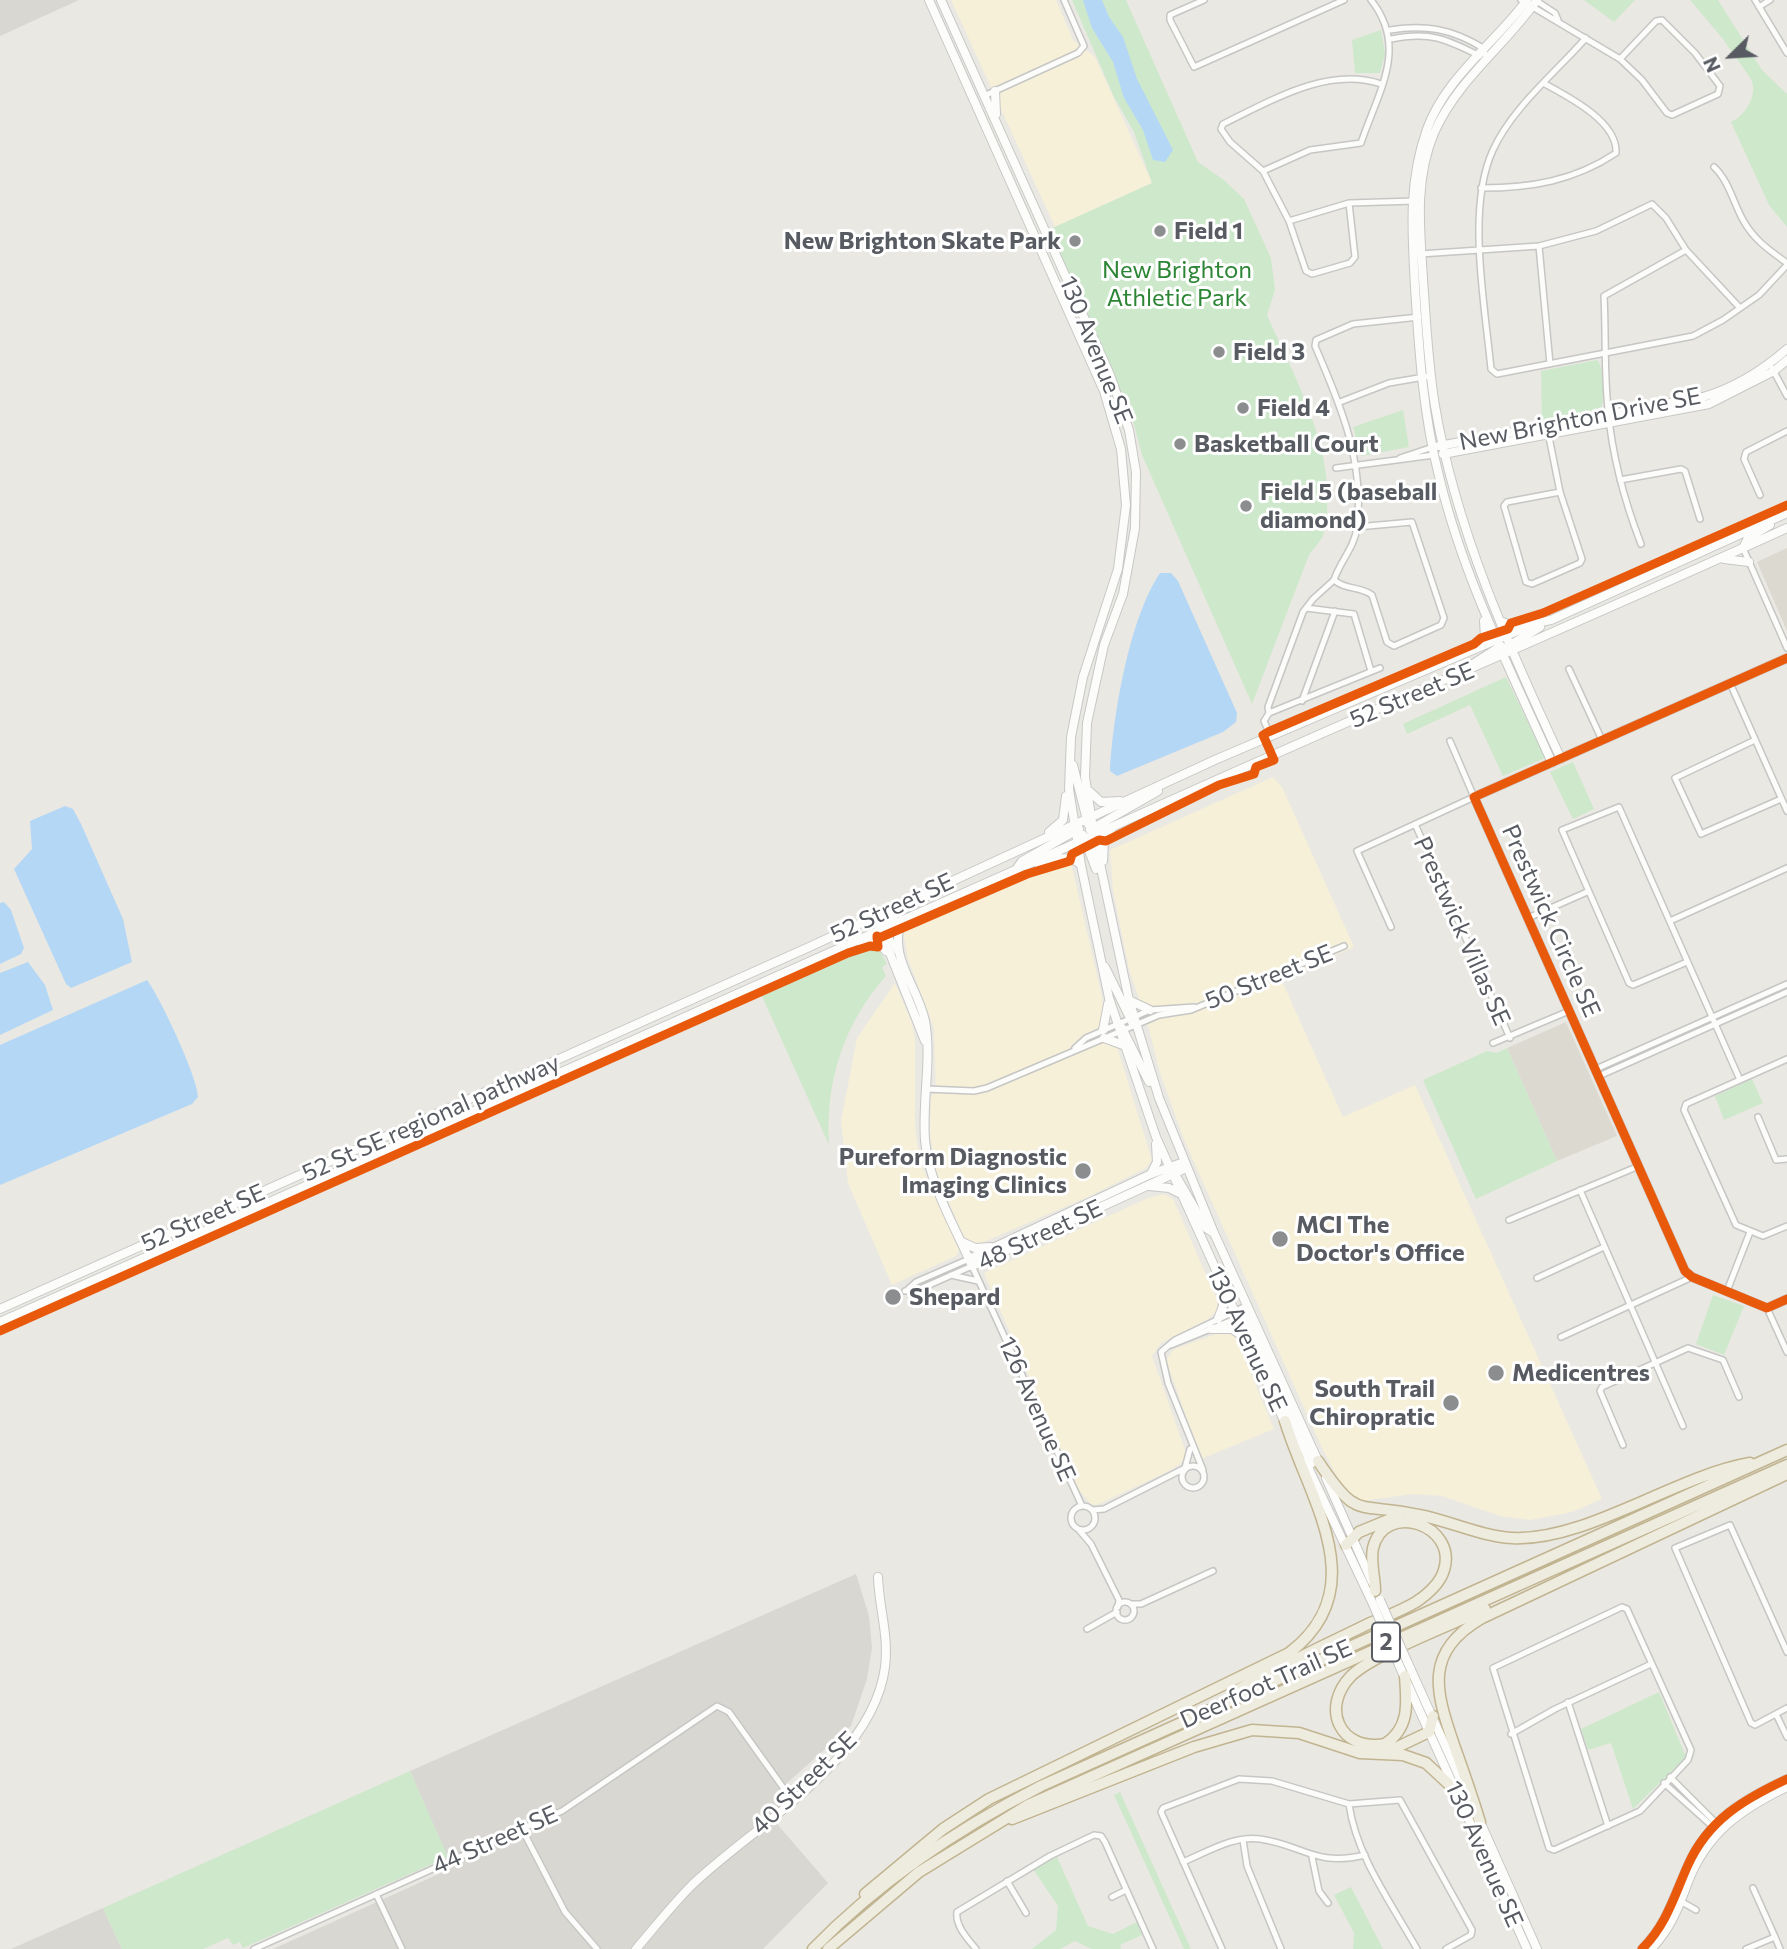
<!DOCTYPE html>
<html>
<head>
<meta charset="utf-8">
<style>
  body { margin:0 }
  #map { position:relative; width:1787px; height:1949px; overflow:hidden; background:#eae8e2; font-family:Commissioner,sans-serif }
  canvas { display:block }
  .north { position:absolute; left:1696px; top:21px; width:70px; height:70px; -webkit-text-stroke:5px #fff; paint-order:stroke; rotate:246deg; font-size:19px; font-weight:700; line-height:28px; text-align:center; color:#585c62 }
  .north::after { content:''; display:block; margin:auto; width:24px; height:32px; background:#585c62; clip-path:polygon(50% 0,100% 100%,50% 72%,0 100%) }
</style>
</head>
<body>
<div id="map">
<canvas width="1787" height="1949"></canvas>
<div class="north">N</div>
</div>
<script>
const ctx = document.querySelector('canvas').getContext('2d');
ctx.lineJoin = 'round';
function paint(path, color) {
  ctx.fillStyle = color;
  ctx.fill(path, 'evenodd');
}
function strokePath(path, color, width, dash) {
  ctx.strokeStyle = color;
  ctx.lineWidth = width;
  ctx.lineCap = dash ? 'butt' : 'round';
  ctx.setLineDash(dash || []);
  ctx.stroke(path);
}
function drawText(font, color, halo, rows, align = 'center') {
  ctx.font = font + ' Commissioner,sans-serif';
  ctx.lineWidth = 6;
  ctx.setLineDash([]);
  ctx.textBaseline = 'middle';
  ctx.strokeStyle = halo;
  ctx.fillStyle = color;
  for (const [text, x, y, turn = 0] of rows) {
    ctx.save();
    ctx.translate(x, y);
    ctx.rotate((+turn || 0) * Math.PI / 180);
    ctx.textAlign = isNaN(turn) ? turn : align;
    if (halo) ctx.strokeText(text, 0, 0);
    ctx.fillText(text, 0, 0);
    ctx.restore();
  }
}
paint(new Path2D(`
  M951,0h105l17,40 22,17 57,126 -97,44z
  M1273,777l9,10 72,160 -73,32 62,138 72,-32 187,414 -30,13 -42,8 -30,-4 -58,-20 -29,-2 -51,7 -7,-2 -13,-13 -20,-38 -137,-306 -25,-69 -11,-44 -20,-60 -16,-79 -3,-40z
  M1071,863l31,134 1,27 7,19 7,4 35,113 -6,8 -56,28 -113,49 -14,-9 -28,-68 -5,-35 1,-37 5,-3 -2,-65 -26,-69 -5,-28 119,-53z
  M895,983l16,38 4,18v88l5,35 39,88 -3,6 -64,29 -44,-102 -7,-62 16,-83z
  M1164,1194l9,5 45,103 -2,10 -8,7 -47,24 -9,13 34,97v6l-13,10 -76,36 -6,-1 -13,-15 -94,-216 162,-74z
  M1222,1332l10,1 4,5 38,91 -73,30 -35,-99 8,-11z`), '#f6f0d9');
paint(new Path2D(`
  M0,0h79l-79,36z
  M856,1574l13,42 3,32 -5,31 -16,47 -65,58 -8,41 50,58 -65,66h-490l179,-81 -42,-97z
  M103,1908l19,41h-111z`), '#d9d7d2');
paint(new Path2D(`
  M1787,548v83l-30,-69z
  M1566,1022l51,114 -60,25 -50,-113z`), '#dcd9d1');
paint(new Path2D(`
  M1072,0h54l72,162 26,18 20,19 27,59 4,32 -8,25c29,66 74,142 57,218 -2,7 -10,15 -15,22l-57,149 -110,-249 -15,-57 -8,-7 -36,-88 -35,-73 104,-47 -18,-51 -20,-35z
  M1584,0h51l-21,22z
  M1690,0h28l44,70 25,24v133l-18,-22 -38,-83c15,-7 27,-27 20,-43l-28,-40z
  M1381,30l4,24 -5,19h-25l-3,-33z
  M1597,360c8,8 8,42 3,53l-58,10 -1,-52z
  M1403,410l6,37 -48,9 -8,-29z
  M1506,677l39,81 -42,18 -33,-71 -63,29 -4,-10z
  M1573,762l21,47 -21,10 -23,-47z
  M872,948l8,3 7,13 -5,3 4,9c-42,47 -61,106 -57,169l-68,-151 91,-41z
  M1507,1048l50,113 -81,38 -53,-119 64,-29 10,2z
  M1752,1079l11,24 -39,17 -9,-24z
  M1713,1295l31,11 -20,49 -28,-11z
  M1659,1692l27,65 -53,52 -22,-66 -23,7 -7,-21z
  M410,1771l38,86 -205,91 -3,-6 -7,3 -5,-7 -25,11h-81l-19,-41z
  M1120,1792l71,157h-7l-70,-154z
  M1057,1857l31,69 25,8 24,-12 5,13 -22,10 1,4h-29l-17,-8 -15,8h-28l24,-19 2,-24 -25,-37z
  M1351,1887l32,62h-30l1,-16 -20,-38z`), '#cee8cc');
paint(new Path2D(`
  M1083,0h19l7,17 14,20 14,42 36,71 -8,12 -12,-2 -10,-30 -19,-32 -11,-36 -21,-34z
  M1160,573h11l7,8 59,132 -1,9 -13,10 -106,44 -7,-5c3,-55 19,-152 50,-198z
  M65,806l8,3 8,15 42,95 9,43 -61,26 -5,-4 -52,-115 18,-20 -2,-28z
  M4,902l7,8 13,38 -3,6 -21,10v-61z
  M28,962l17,23 8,25 -53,25v-62z
  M147,980c13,17 51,98 51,117l-6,7 -192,81v-140z`), '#b4d7f6');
const street = new Path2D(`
  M1204,0l-34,15v5l24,47 150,-67
  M1521,0l99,59 22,21 25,33 5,2 46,-21 2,-8 -25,-33 -33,-33 -6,1 -36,38
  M1535,0l20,13 3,7
  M1755,0l32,53
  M1759,7l11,-7
  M1390,30c35,-6 62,-1 93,18l3,9
  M1586,38c-31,35 -74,70 -93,112 -27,58 -8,155 -2,219l6,5 196,-38 30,-16 36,-25 28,-30
  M1391,39c39,-8 55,0 89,17
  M984,96l94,-43 6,-7 -20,-46
  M1714,167c15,14 19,35 29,53 11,20 26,30 44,43
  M1263,171l47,-21 51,-7c17,-51 48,-95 10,-143
  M1481,188c50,0 93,-7 135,-35 2,-31 -47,-56 -71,-69
  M1349,203l6,54 -5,6 -38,11 -6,-3 -17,-50 60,-18 66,-2
  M1289,221l-26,-50 -33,-29 -9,-13 2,-5c47,-23 105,-58 158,-40
  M1539,246l11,118
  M1420,254l119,-8 57,-15 56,-27 14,14 20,32 54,58
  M1772,368l15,28
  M1340,402l49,-19 41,-7
  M1548,432l12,60 22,67 -2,4 -48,21 -6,-2 -22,-76 3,-4 53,-10
  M1400,458l33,-11
  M1336,468l98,-13
  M1620,480l61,-11 4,2 15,48
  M1760,495l-16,-36 2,-7 41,-21
  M1357,527l55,-5 32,96 -3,7 -47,21 -7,-4 -15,-47c-12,-9 -27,-5 -38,-15 6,-19 21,-33 23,-53 8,-65 -17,-123 -42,-181l1,-6 37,-16 66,-7
  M1641,544c-17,-44 -29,-88 -33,-135 -4,-37 -2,-76 -4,-113l82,-46
  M1743,548l44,100
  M1334,580l-21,19 -10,13 -35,95 1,6 111,-45
  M1306,608l48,6 17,57
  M1569,669l33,71
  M1730,683l57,128
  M1302,701l33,-90
  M1269,713l-5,8 7,16
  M1755,740l-80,38 26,56 80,-35
  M1415,824l95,214
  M879,914l17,37
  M1528,918l59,-26
  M1670,921l117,-53
  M1391,927l-34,-76 117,-54 -24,-56
  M1687,962l-54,23 -4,-2 -67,-153 57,-23 121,273
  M1493,1043l76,-32
  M1075,1048l11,-10 64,-28 44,-3
  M1787,1059l-101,45 -2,6 52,115 27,11 24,-10
  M1596,1069l191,-85
  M1599,1076l188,-84
  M926,1089l48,2 13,-3 172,-73 32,-5 153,-64
  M1758,1117l18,43 11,-1
  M1580,1190l103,236
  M1509,1220l130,-54
  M951,1275l27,6
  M1537,1278l67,-31
  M907,1290l9,-8 53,-23
  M905,1291l15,-2 52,-23 110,240
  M1727,1291l23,-59
  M1767,1308l20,44
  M1561,1337l131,-60
  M1171,1345l69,-28
  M1623,1445l-23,-54 2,-4 86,-39 35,12 16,37
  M1182 1477a11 11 0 1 1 22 0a11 11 0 1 1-22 0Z
  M1203,1470l-35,-87 -7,-31 14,-12 73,-35
  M1071 1518a12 12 0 1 1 24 0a12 12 0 1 1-24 0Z
  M1092,1510l12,-1 81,-41 5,-19
  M1079,1530l12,14 28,56 -1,7
  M1116 1611a9 9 0 1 1 18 0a9 9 0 1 1-18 0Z
  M1131,1604h10l72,-33
  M1622,1607l5,2 64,141 -3,10 -48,51 -86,39 -5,-2 -56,-180z
  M1087,1629l30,-17
  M1787,1652l-57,-127 -55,23 76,175 4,2 32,-17
  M1568,1702l40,124
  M1776,1714l11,23
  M1511,1734l44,-25 96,-45
  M1670,1777l46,46
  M1664,1783l49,44
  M1349,1804c7,52 43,100 68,145
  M522,1829l43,83 32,37
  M1243,1840l4,26 34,83
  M1312,1857l7,34 9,12
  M1183,1862c24,-10 51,-27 77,-23 43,6 55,28 105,16
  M1007,1881l19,32
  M1753,1888l22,49
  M376,1894l26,55
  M1112,1897l14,-7
  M1682,1902l14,8
  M254,1949l308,-138 155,-105 12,6 63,88
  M976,1949c-8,-10 -21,-23 -19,-37l93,-56 44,-21 7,1 4,6 48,107
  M1222,1949l-61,-137 2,-4 76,-29 33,2 77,23 51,-4 72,130 -1,5 -25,14
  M1746,1949l29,-12 5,12`);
const secondary = new Path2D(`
  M929,0l175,391 17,58 5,56 -8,64 -35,108 -12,60 -2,52 12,76 28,133 47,139 130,288
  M941,0l169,375 19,55 7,42 -1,56 -12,66 -19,51 -17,78 -2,54 9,58 35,165 30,98 55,135 105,230
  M1527,0c-32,43 -81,77 -100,129 -19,53 -15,103 -12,158 4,63 8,127 24,189 24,101 71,193 113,287
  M1537,0c-33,47 -79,79 -103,133 -20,48 -14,96 -11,146 3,42 5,85 12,127 21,124 73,239 126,353
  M995,91l1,23
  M1439,446l264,-49c31,-9 60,-27 84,-48
  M1443,454l266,-50 65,-33 13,-11
  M1743,548l5,-10 22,-13
  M1724,559l25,3
  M1500,621l10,4h16
  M1480,647l5,-10 -1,-16
  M1507,647l33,-20
  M1787,658l-313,139 211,474 7,6 75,31 20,-9
  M1468,667l33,-21
  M1073,765l15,59
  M1089,791l12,11 19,-1
  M1090,830l68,-39
  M1049,832l14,-12 3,-24
  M1083,835l13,34
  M1103,861l1,-21 8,-12
  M1038,864c15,-4 31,-11 43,1
  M1017,868l5,-7 57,-32
  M875,916l50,125
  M902,920c-15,37 16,66 23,101 7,39 -3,80 0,119 4,45 30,86 47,126l214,-98
  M881,930l8,-12 55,-32
  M861,942l18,1 7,8
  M1105,967l28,57
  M1129,1000l21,10
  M1122,1028l27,54
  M1103,1030l5,-26
  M1104,1038l19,7
  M1172,1169l34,59 8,5
  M1151,1174l6,-12 -1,-18
  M1149,1186l20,2 10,5
  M962,1242l13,6 15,-1
  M969,1259l182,-85 33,-12
  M0,1309l807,-361 410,-189 319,-136 15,-3 236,-107
  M1235,1311l9,4 67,149
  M1218,1319l5,-13 -1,-17
  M0,1322l1112,-495c224,-102 451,-197 675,-299
  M1211,1329h21l12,8
  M1305,1461l68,143
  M1326,1478l46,104
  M1407,1661l55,122
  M1399,1665l128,284
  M1478,1817l59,132
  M636,1949c18,-21 36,-44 56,-64 63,-60 181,-125 193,-218 4,-32 -6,-59 -7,-90
  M1642,1949c25,-25 32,-53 46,-84 20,-45 56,-66 99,-86
  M1651,1949c19,-19 28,-42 37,-67 19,-49 53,-73 99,-95`);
const highway = new Path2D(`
  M1318,1461c41,62 39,40 101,54 31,6 61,21 93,23 73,4 163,-62 238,-75
  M1346,1545l13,-13 39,-16
  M1405,1676c2,27 5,52 -20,68 -45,8 -65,-36 -34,-68 23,-22 102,-52 134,-67
  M1234,1692c43,-25 89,-46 134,-68 16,-7 33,-13 48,-22 12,-8 24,-18 28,-32 14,-45 -59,-70 -71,-22 -3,14 2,29 2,43
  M1387,1752l42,-20 4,-16
  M1012,1819l182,-72 58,-17 47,3 61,20 43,2 23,8 28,26
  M1480,1822c-8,-26 -17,-52 -26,-77 -19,-55 -30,-93 28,-127l305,-144
  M865,1894l78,-65 46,-30 300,-146c86,-65 20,-153 -4,-232
  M813,1949c66,-68 144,-120 228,-163l746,-336
  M828,1949l91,-77 109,-67 759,-340`);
strokePath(street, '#c6c6c5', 8);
strokePath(secondary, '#c7c7c6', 10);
strokePath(highway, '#c1b490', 13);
strokePath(street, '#fcfcfb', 5);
strokePath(secondary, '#fcfcfb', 8);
strokePath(highway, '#eeebdf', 10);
const secondaryBridge = new Path2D(`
  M1380,1600l27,61
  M1373,1604l26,61`);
strokePath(secondaryBridge, '#c7c7c6', 10, []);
strokePath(secondaryBridge, '#fcfcfb', 8);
strokePath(new Path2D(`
  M1787,658l-313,139 211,474 7,6 75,31 20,-9
  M879,938l148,-64 43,-13 2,-7 27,-14 7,1 113,-56 35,-11 2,-7 18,-7 -11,-25 5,-3 206,-88 7,-6 27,-9 3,-6 32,-10 244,-108
  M0,1331l848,-378 22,-7 8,1 -1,-11
  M1642,1949c25,-25 32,-53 46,-84 20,-45 56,-66 99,-86`), '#e8590c', 9);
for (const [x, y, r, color] of [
  [1160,231,7,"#8b8d8f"],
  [1075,241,7,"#8b8d8f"],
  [1219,352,7,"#8b8d8f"],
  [1243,408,7,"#8b8d8f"],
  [1180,444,7,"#8b8d8f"],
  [1246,506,7,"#8b8d8f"],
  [1083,1171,9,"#8b8d8f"],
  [1280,1239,9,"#8b8d8f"],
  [893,1297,9,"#8b8d8f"],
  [1496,1373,9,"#8b8d8f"],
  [1451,1403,9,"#8b8d8f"]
]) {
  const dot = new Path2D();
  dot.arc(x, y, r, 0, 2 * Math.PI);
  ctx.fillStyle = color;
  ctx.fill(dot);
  strokePath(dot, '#fff', 2.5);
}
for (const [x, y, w] of [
  [1386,1642,28]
]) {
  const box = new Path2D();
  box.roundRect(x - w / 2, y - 19.5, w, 39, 5);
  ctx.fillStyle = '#fff';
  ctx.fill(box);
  strokePath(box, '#585c62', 2);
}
drawText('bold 23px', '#585c62', null, [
  ["2",1386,1642]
]);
drawText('bold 24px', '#585c62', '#fff', [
  ["Field 1",1174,231],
  ["New Brighton Skate Park",1061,241,"right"],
  ["Field 3",1233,352],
  ["Field 4",1257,408],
  ["Basketball Court",1194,444],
  ["Field 5 (baseball",1260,492],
  ["diamond)",1260,520],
  ["Pureform Diagnostic",1067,1157,"right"],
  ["Imaging Clinics",1067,1185,"right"],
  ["MCI The",1296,1225],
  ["Doctor's Office",1296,1253],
  ["Shepard",909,1297],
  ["Medicentres",1512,1373],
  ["South Trail",1435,1389,"right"],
  ["Chiropratic",1435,1417,"right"]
], 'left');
drawText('24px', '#2c8534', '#fff', [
  ["New Brighton",1177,270],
  ["Athletic Park",1177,298]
]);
drawText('24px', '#585c62', '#fff', [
  ["130 Avenue SE",1096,350,68],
  ["New Brighton Drive SE",1580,419,-11],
  ["52 Street SE",1412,695,-23],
  ["52 Street SE",892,908,-25],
  ["Prestwick Circle SE",1551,921,66],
  ["Prestwick Villas SE",1462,931,66],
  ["50 Street SE",1269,977,-22],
  ["52 St SE regional pathway",431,1118,-24],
  ["52 Street SE",203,1218,-24],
  ["48 Street SE",1040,1235,-25],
  ["130 Avenue SE",1247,1339,65],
  ["126 Avenue SE",1037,1409,66],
  ["Deerfoot Trail SE",1266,1684,-24],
  ["40 Street SE",804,1783,-44],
  ["44 Street SE",495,1840,-24],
  ["130 Avenue SE",1484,1854,66]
]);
</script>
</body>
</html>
